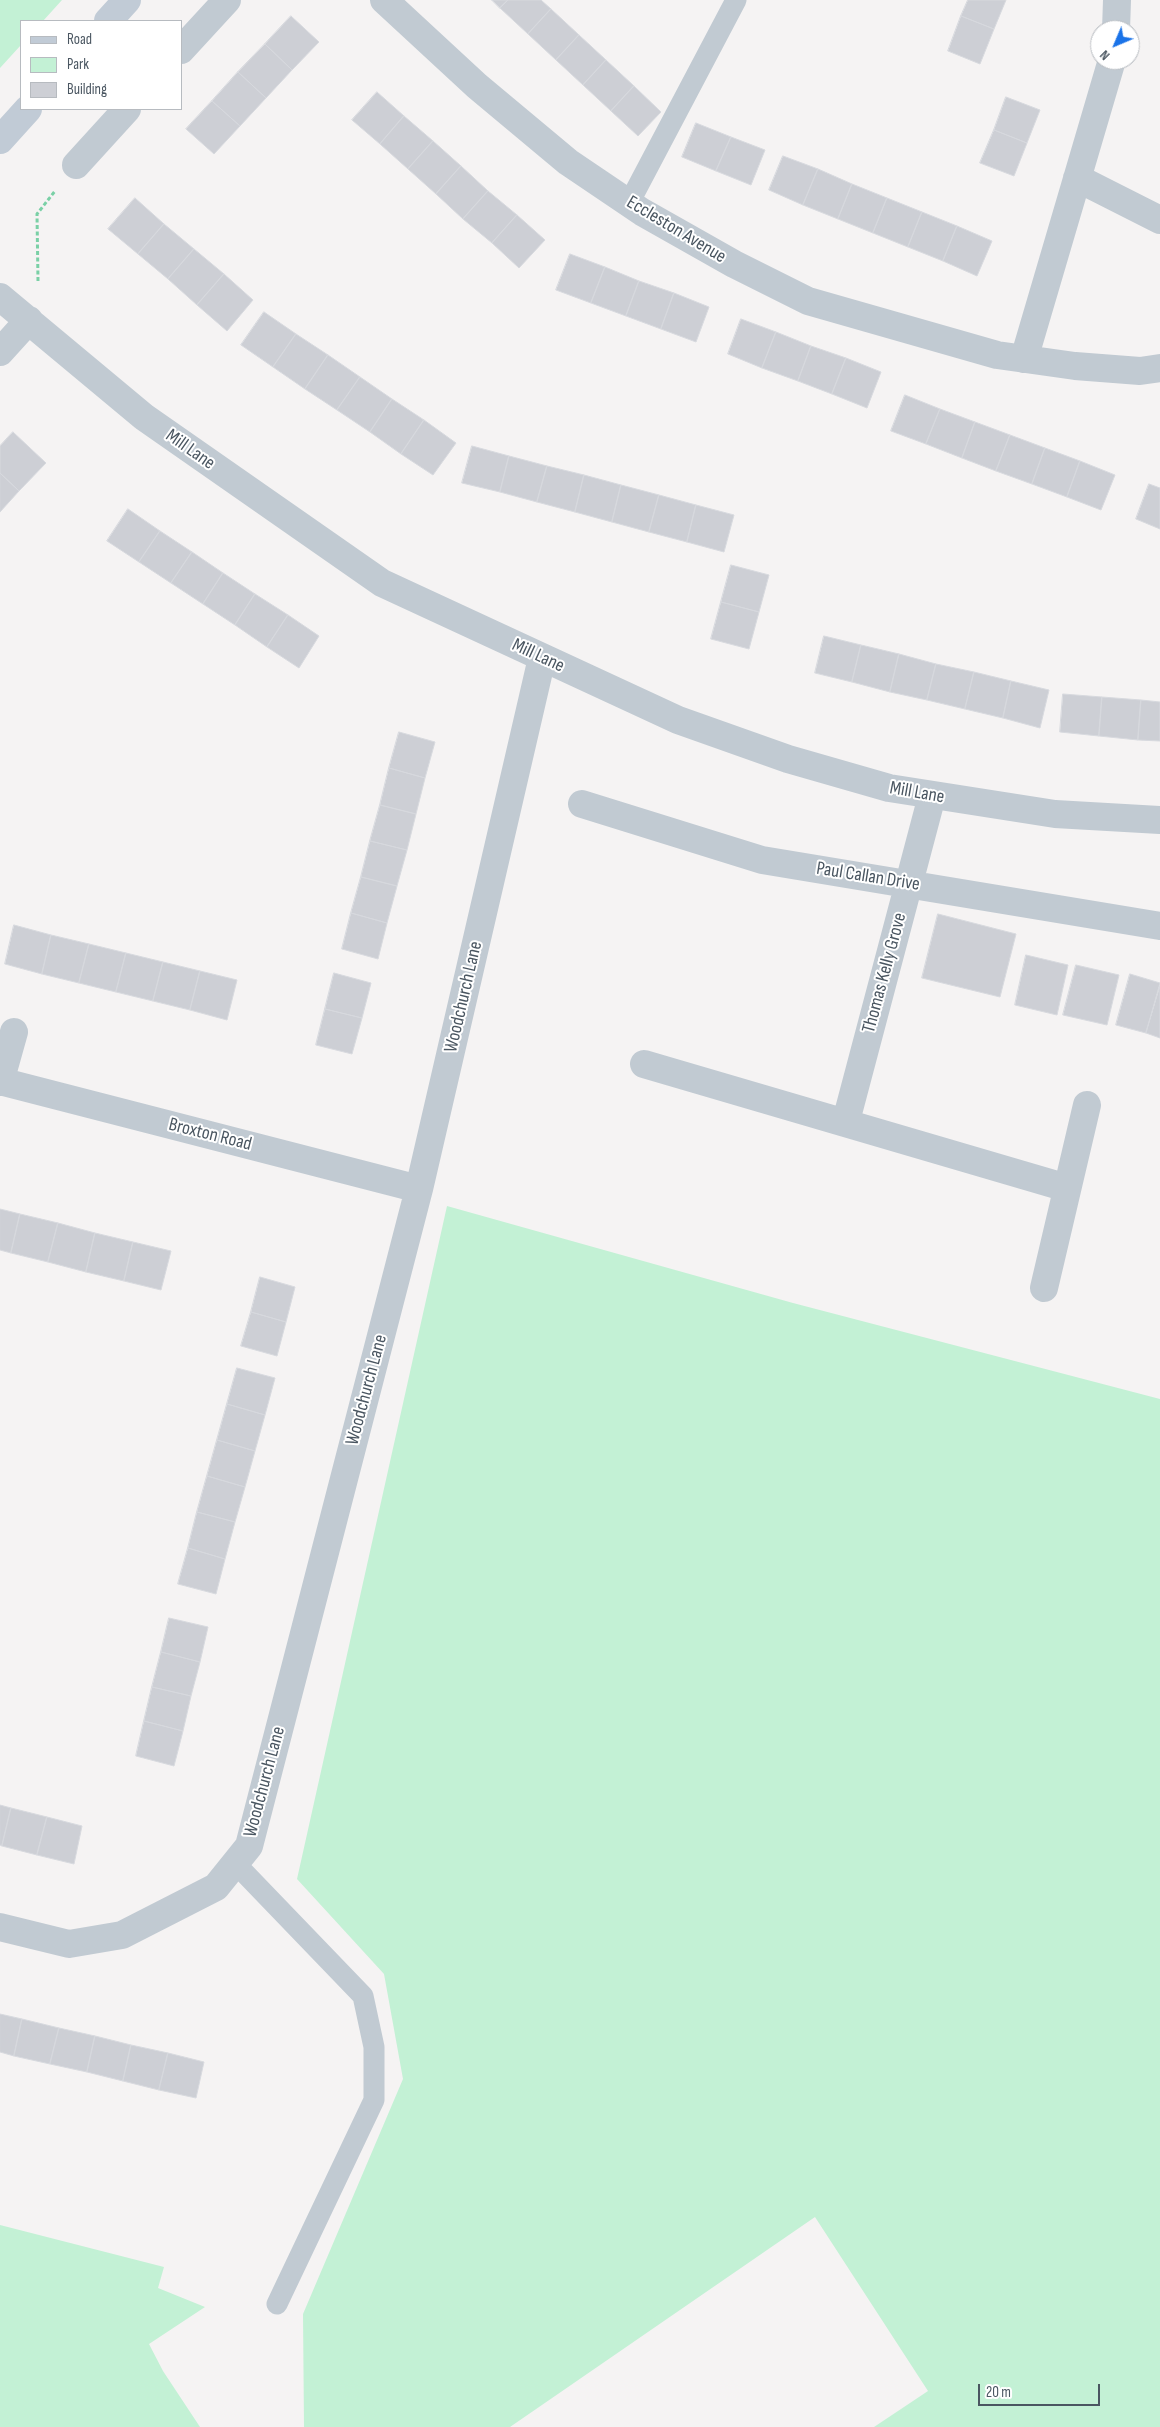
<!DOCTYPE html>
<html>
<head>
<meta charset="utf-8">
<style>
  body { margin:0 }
  #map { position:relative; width:1160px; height:2427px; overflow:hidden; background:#f5f3f3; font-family:"Sofia Sans Condensed",sans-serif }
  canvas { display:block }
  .legend { position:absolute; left:20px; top:20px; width:162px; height:90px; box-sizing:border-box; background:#fff; border:1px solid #b7bbc0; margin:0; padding:6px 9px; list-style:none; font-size:15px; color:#4a5661 }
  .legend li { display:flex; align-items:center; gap:10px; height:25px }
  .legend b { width:25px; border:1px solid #b7bbc0 }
  .north { position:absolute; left:1090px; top:20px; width:50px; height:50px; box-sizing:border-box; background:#fff; border:1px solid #b7bbc0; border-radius:50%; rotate:225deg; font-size:14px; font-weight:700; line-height:20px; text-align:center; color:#4a5661 }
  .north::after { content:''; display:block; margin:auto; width:18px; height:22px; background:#1a73e8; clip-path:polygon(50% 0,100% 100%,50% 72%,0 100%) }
  .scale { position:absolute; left:978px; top:2384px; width:122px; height:22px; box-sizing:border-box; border:2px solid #4a5661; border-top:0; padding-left:6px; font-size:15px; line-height:18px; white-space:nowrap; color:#4a5661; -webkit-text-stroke:4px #fff; paint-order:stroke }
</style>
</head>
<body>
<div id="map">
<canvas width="1160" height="2427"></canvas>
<ul class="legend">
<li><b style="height:6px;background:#c1cbd6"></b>Road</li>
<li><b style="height:14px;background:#c3f1d5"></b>Park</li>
<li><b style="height:14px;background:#cdcfd5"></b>Building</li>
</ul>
<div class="north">N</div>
<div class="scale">20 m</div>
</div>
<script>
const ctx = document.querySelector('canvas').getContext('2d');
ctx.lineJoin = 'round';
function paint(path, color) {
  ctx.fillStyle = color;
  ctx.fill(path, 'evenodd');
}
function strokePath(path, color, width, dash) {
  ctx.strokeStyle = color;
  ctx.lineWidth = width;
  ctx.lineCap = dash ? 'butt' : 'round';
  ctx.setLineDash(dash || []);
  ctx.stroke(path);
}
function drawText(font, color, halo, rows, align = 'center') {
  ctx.font = font + ' "Sofia Sans Condensed",sans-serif';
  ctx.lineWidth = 4;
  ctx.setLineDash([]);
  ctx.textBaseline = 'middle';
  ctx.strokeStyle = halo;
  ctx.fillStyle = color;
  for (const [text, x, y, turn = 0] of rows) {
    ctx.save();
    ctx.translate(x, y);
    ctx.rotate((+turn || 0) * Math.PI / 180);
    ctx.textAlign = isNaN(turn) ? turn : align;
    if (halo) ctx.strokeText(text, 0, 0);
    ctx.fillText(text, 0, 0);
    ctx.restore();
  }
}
paint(new Path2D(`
  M0,0h62l-19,21h-22v24l-21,23z
  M447,1206l346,97 367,96v1028h-286l54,-36 -113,-174 -305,210h-206l-1,-113 100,-235 -19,-105 -87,-95z
  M0,2225l164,42 -6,21 47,19 -56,37 14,27 37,56h-200z`), '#c3f1d5');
const building = new Path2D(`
  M492,0h16l-8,8z
  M508,0h33l10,9 -23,25 -28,-26z
  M968,0h38l-12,29 -33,-13z
  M551,9l28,26 -23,25 -28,-26z
  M291,16l28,26 -27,28 -27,-26z
  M961,16l33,13 -14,35 -32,-13z
  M579,35l27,25 -23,25 -27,-25z
  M265,44l27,26 -26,28 -28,-26z
  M606,60l28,26 -23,25 -28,-26z
  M238,72l28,26 -26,28 -28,-25z
  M634,86l27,26 -23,24 -27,-25z
  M377,92l27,24 -24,28 -28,-24z
  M1006,97l34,13 -13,33 -33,-13z
  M212,101l28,25 -26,28 -28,-25z
  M404,116l29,25 -25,28 -28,-25z
  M696,123l35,14 -15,34 -34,-14z
  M994,130l33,13 -13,33 -34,-13z
  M731,137l34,13 -14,35 -35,-14z
  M433,141l28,25 -25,28 -28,-25z
  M783,156l35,13 -15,36 -34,-15z
  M461,166l27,25 -25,28 -27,-25z
  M818,169l34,15 -14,35 -35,-14z
  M852,184l35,14 -14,35 -35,-14z
  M488,191l29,24 -25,28 -29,-24z
  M135,198l29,26 -26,30 -30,-25z
  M887,198l35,14 -14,35 -35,-14z
  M922,212l35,14 -14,35 -35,-14z
  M517,215l28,25 -26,28 -27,-25z
  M164,224l30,25 -26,30 -30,-25z
  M957,226l35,15 -15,35 -34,-15z
  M194,249l30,25 -27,31 -29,-26z
  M570,254l35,13 -14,36 -35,-13z
  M605,267l34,14 -13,35 -35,-13z
  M224,274l29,26 -26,31 -30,-26z
  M639,281l35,12 -13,36 -35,-13z
  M674,293l35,14 -13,35 -35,-13z
  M264,312l32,22 -23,33 -32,-22z
  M741,319l35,13 -14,36 -34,-14z
  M776,332l35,14 -13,35 -36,-13z
  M296,334l32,21 -23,34 -32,-22z
  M811,346l35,12 -14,36 -34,-13z
  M328,355l32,22 -23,33 -32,-21z
  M846,358l35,14 -14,36 -35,-14z
  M360,377l32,22 -22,33 -33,-22z
  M905,395l35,14 -14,35 -35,-13z
  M392,399l32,21 -23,34 -31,-22z
  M940,409l35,13 -13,36 -36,-14z
  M424,420l32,23 -23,32 -32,-21z
  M975,422l35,13 -14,36 -34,-13z
  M13,432l33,31 -27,28 -19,-18v-27z
  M1010,435l35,13 -13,36 -36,-13z
  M472,446l37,10 -9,36 -38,-9z
  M1045,448l35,13 -13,36 -35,-13z
  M509,456l38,10 -10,36 -37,-10z
  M1080,461l35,14 -14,35 -34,-13z
  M547,466l37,9 -9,37 -38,-10z
  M0,473l19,18 -19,21z
  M584,475l37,10 -9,37 -37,-10z
  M1149,484l11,4v41l-24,-10z
  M621,485l38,10 -10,37 -37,-10z
  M659,495l37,10 -9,37 -38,-10z
  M696,505l38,10 -10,37 -37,-10z
  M128,509l32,22 -21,31 -32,-21z
  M160,531l32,21 -21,31 -32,-21z
  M192,552l31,21 -20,31 -32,-21z
  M731,565l38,10 -10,37 -38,-10z
  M223,573l32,21 -20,31 -32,-21z
  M255,594l33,21 -21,32 -32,-22z
  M721,602l38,10 -10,37 -38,-10z
  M288,615l31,21 -20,32 -32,-21z
  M824,636l37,9 -9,37 -37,-9z
  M861,645l38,9 -9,38 -38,-10z
  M899,654l37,10 -9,36 -37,-8z
  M936,664l38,8 -9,37 -38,-9z
  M974,672l37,9 -8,37 -38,-9z
  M1011,681l38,9 -9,38 -37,-10z
  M1063,694l39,3 -3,39 -39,-4z
  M1102,697l39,3 -3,40 -39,-4z
  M1141,700l19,2v39l-22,-1z
  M399,732l36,10 -10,36 -36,-10z
  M389,768l36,10 -9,36 -36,-9z
  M380,805l36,9 -9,36 -37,-9z
  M370,841l37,9 -10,36 -36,-9z
  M361,877l36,9 -10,37 -36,-10z
  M351,913l36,10 -9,36 -36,-10z
  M938,914l78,20 -16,63 -78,-19z
  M14,925l37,10 -9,39 -37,-10z
  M51,935l38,9 -10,39 -37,-9z
  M89,944l37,9 -10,39 -37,-9z
  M126,953l37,9 -10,39 -37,-9z
  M1026,955l42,10 -11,50 -42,-10z
  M163,962l37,9 -10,39 -37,-9z
  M1076,965l43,10 -12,50 -44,-10z
  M200,971l37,9 -10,40 -37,-10z
  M334,973l37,10 -9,35 -37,-9z
  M1130,974l30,9 -14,50 -30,-8z
  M1160,986v52l-14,-5z
  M325,1009l37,9 -10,36 -36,-9z
  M0,1209l20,5 -9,39 -11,-3z
  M20,1214l38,9 -10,39 -37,-9z
  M58,1223l37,10 -9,39 -38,-10z
  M95,1233l38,9 -9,39 -38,-9z
  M133,1242l38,9 -10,39 -37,-9z
  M260,1277l35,10 -9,35 -35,-10z
  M251,1312l35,10 -9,34 -36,-10z
  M237,1368l38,10 -10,37 -38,-11z
  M227,1404l38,11 -10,36 -38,-11z
  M217,1440l38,11 -10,36 -38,-11z
  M207,1476l38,11 -10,35 -38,-10z
  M197,1512l38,10 -10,37 -37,-11z
  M188,1548l37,11 -9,35 -38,-10z
  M169,1618l39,9 -8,35 -39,-10z
  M161,1652l39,10 -9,34 -39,-9z
  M152,1687l39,9 -8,35 -39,-10z
  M144,1721l39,10 -9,35 -38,-10z
  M0,1805l11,3 -9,38 -2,-1z
  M11,1808l36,9 -10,38 -35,-9z
  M47,1817l35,9 -8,38 -37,-9z
  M0,2014l22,5 -8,37 -14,-4z
  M22,2019l37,9 -9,36 -36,-8z
  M59,2028l36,8 -8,36 -37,-8z
  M95,2036l36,9 -8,36 -36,-9z
  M131,2045l37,8 -9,37 -36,-9z
  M168,2053l36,9 -8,36 -37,-8z`);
paint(building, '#cdcfd5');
strokePath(building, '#d7d9de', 1);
strokePath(new Path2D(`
  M38,281l-1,-67 18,-23`), '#7ad0a6', 3, [4, 2.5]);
strokePath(new Path2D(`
  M629,203l107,-203
  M235,1863l128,133 11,51v53l-97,204`), '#c1cad2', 21);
strokePath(new Path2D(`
  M384,0l93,86 91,76 74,50 92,52 74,37 189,54 78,11 65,5 20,-3
  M1116,30l1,-30
  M181,50l46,-50
  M76,165l51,-56
  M1077,178l83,42
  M0,297l144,120 238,166 296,137 110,39 101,29 166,26 105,6
  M0,352l29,-32
  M1024,359l88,-299
  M582,804l180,56 398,66
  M644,1064l423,124
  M0,1081l419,108
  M0,1082l14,-50
  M846,1121l86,-325
  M1044,1288l43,-183
  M0,1927l69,17 53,-9 94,-48 33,-41 170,-657 123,-531`), '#c1cad2', 28);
strokePath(new Path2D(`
  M108,21l19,-21
  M0,140l28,-31`), '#c1cbd6', 28);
drawText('19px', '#4a5661', '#fff', [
  ["Eccleston Avenue",676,230,31],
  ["Mill Lane",190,450,35],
  ["Mill Lane",538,656,25],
  ["Mill Lane",917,793,10],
  ["Paul Callan Drive",868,877,9],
  ["Thomas Kelly Grove",885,973,-75],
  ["Woodchurch Lane",464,997,-77],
  ["Broxton Road",210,1135,14],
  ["Woodchurch Lane",367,1390,-75],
  ["Woodchurch Lane",265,1782,-75]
]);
</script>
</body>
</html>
